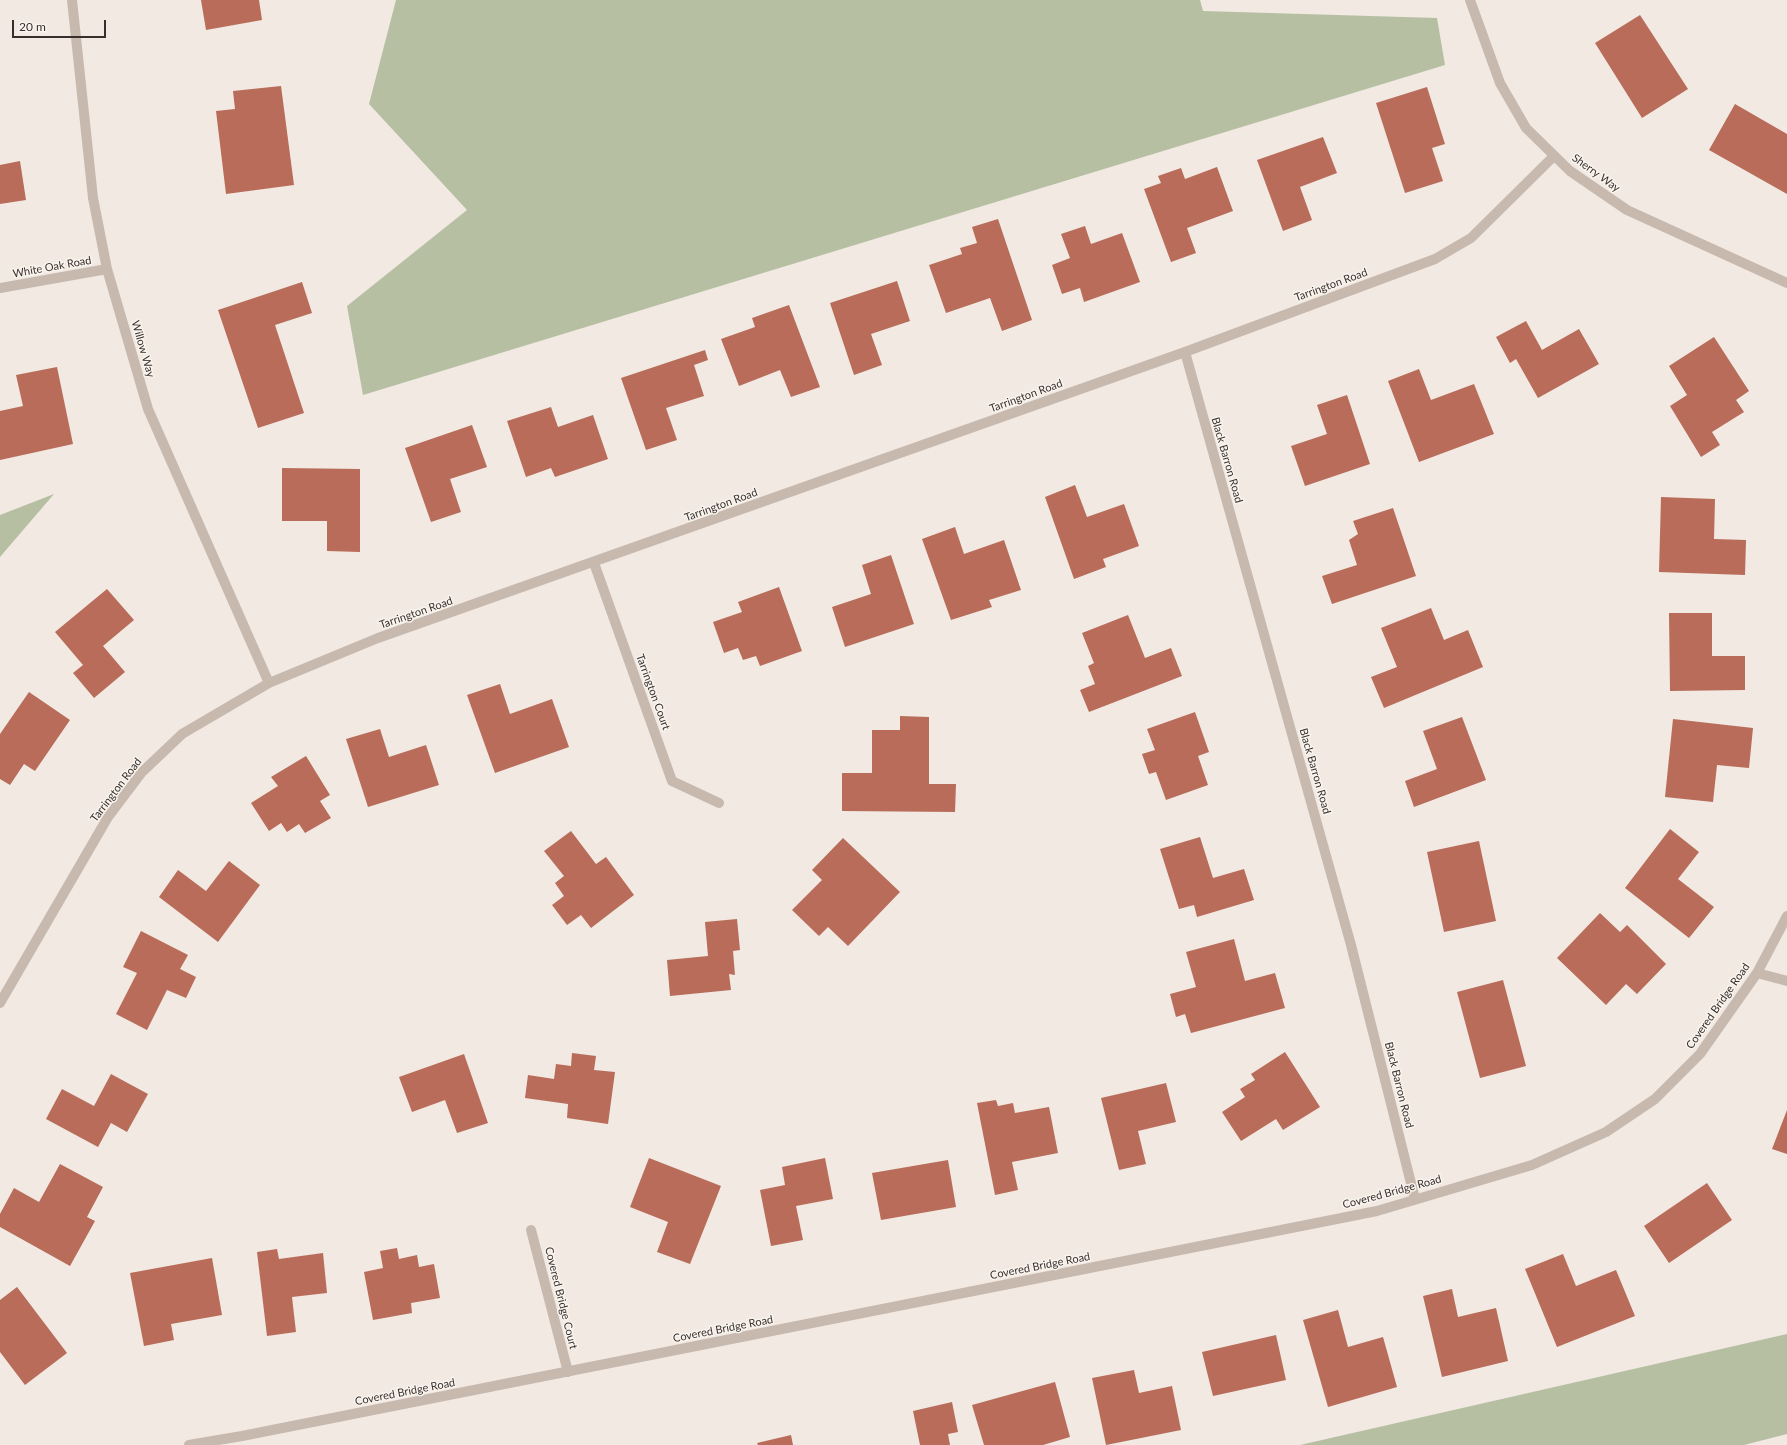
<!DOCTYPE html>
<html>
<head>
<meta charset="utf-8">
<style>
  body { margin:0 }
  #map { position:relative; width:1787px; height:1445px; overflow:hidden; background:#f1e9e2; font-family:Lato,sans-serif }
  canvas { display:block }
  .scale { position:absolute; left:12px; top:20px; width:94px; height:18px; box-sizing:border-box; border:2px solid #382f2c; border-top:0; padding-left:5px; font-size:12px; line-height:14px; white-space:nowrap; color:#382f2c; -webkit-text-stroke:3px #f9f4ee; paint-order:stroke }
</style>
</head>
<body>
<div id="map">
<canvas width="1787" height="1445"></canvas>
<div class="scale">20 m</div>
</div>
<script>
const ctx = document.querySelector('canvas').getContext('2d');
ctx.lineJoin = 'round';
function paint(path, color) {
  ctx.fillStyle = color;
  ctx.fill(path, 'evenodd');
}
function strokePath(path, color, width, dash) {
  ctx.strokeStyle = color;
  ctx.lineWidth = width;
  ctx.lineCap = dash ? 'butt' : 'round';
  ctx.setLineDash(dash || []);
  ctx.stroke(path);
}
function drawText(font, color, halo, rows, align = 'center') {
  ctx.font = font + ' Lato,sans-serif';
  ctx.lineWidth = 3;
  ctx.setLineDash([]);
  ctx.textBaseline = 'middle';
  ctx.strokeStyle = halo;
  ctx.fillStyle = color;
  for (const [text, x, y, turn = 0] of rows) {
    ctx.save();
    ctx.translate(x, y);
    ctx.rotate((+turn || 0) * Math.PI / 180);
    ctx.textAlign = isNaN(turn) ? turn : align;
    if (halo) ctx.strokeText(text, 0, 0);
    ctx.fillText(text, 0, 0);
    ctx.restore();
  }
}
paint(new Path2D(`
  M396,0h804l3,11 234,7 8,47 -1082,330 -16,-89 120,-96 -98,-106z
  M54,494l-54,63v-42z
  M1787,1334v100l-43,11h-444z`), '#b7bfa3');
paint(new Path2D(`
  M201,0h58l3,20 -56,10z
  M1640,15l48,74 -46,29 -47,-75z
  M281,86l13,99 -68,9 -10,-83 19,-2 -2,-18z
  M1427,87l18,57 -13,4 11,33 -38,12 -29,-90z
  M1735,104l52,30v60l-78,-44z
  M1323,137l14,36 -37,14 12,33 -29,11 -26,-71z
  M20,161l6,39 -26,4v-39z
  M1217,167l16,44 -46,17 9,25 -25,9 -27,-73 17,-6 -3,-7 23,-8 4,11z
  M998,219l34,101 -30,11 -12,-33 -44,15 -17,-48 33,-11 -2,-6 17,-5 -5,-16z
  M1085,226l6,18 31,-11 18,49 -56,20 -4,-14 -18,6 -10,-29 18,-7 -9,-24z
  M897,281l13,40 -39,13 11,31 -28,10 -24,-72z
  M302,282l10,31 -37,12 29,88 -46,15 -40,-118z
  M789,305l31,82 -29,10 -11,-27 -41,16 -18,-47 34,-12 -3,-9z
  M1526,321l16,29 37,-21 20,35 -61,34 -22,-39 -6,4 -14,-26z
  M1714,337l35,54 -13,9 8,12 -32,20 8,13 -19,12 -31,-51 17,-11 -18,-29z
  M705,350l3,10 -14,5 10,31 -38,12 11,32 -31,10 -25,-72z
  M57,367l16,77 -73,16v-49l23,-5 -7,-31z
  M1419,369l12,31 43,-16 20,50 -75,28 -31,-81z
  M1347,395l23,69 -65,22 -14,-40 36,-12 -10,-29z
  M551,407l7,20 35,-12 15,44 -53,18 -4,-9 -25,9 -19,-56z
  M472,425l15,42 -37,12 11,33 -30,10 -26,-74z
  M282,468l78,1v83l-33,-1v-30h-45z
  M1075,485l12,32 37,-13 15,42 -36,13 3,8 -32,12 -29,-82z
  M1661,497l54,2 -1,40 32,1 -1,35 -86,-3z
  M1393,508l23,68 -84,28 -10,-28 35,-11 -8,-25 9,-6 -5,-13z
  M955,527l9,27 40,-14 17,50 -32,10 3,7 -41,13 -29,-81z
  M891,555l23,69 -69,23 -13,-40 39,-13 -9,-29z
  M779,587l23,64 -42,15 -4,-10 -13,4 -5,-12 -14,5 -11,-31 29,-10 -4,-10z
  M107,589l27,31 -31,26 22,26 -31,26 -21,-25 10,-8 -28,-33z
  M1431,608l13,32 24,-10 15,37 -99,41 -13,-31 26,-10 -16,-39z
  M1669,613h43v43h33v34l-75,1z
  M1128,615l17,43 26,-10 11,28 -93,36 -9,-22 15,-6 -7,-18 6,-3 -12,-30z
  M500,684l10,30 42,-15 17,48 -74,26 -28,-78z
  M29,692l41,28 -35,51 -11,-7 -14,21 -10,-6v-45z
  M1195,712l14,40 -11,4 10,29 -42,15 -10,-28 -7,2 -7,-20 13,-4 -8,-21z
  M900,716l29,1v67h27l-1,28 -113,-1v-38h30v-43h28z
  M1462,717l24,63 -72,27 -9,-26 32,-12 -14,-38z
  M1673,719l80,9 -4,40 -32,-3 -4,37 -48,-5z
  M380,729l9,28 37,-12 13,40 -71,22 -22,-68z
  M306,756l24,39 -10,6 11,17 -26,15 -6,-9 -12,8 -6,-9 -12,8 -18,-28 27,-17 -7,-9z
  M1670,829l29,23 -21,27 36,28 -25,31 -64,-50z
  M571,831l25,33 10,-7 28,38 -43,33 -10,-13 -14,10 -15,-20 12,-9 -9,-13 9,-7 -20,-25z
  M1200,837l13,41 31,-9 10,31 -57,17 -3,-12 -15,4 -19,-60z
  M843,838l57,54 -52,54 -20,-19 -9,9 -27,-26 30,-30 -10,-10z
  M1479,841l17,80 -52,11 -17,-80z
  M229,861l31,24 -42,57 -59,-45 19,-27 28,21z
  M1600,913l20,19 7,-7 39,39 -29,30 -11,-10 -20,21 -49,-47z
  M737,919l3,31 -7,1 2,24 -6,-1 2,16 -61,6 -3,-36 41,-4 -3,-34z
  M141,931l47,24 -8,14 16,8 -10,21 -19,-8 -20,40 -31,-16 21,-41 -14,-6z
  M1234,939l11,42 30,-8 10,35 -94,25 -6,-19 -9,3 -6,-23 26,-7 -10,-35z
  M1503,980l23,86 -46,12 -23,-86z
  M1285,1052l35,55 -37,23 -7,-11 -35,22 -19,-29 23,-15 -5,-8 15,-9 -4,-6z
  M572,1053l24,3 -2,14 21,2 -7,52 -41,-6 1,-14 -43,-6 3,-23 26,4 2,-15 15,2z
  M464,1054l24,69 -31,10 -12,-33 -33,12 -13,-35z
  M111,1074l37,20 -21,38 -16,-9 -13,24 -52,-28 16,-30 32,17z
  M1166,1083l10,39 -38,9 8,33 -27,6 -18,-72z
  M996,1100l2,6 15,-3 2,10 34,-6 9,46 -46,9 6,28 -23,5 -18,-92z
  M1787,1110v44l-15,-5z
  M649,1158l72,28 -31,78 -33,-12 11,-30 -38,-15z
  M825,1158l8,41 -37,7 7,34 -32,6 -11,-56 25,-5 -3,-18z
  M948,1160l8,47 -75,13 -9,-47z
  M60,1164l43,23 -16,30 8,4 -25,45 -70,-39v-13l14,-26 25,14z
  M1707,1183l25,37 -63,43 -25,-37z
  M397,1248l2,11 18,-4 2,12 15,-3 6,34 -29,5 1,10 -39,7 -9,-48 19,-4 -3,-17z
  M277,1249l2,10 44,-6 4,40 -35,4 4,35 -29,4 -10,-84z
  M1563,1254l13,32 40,-16 19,46 -78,31 -32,-78z
  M212,1258l10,57 -51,9 3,16 -30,6 -14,-73z
  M17,1287l50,66 -42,32 -25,-33v-52z
  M1452,1289l6,28 38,-9 12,53 -66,16 -19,-81z
  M1338,1310l10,37 35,-10 14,50 -69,20 -25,-87z
  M1276,1335l10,45 -73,16 -11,-44z
  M1134,1370l5,23 33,-7 9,44 -75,15 -14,-67z
  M1055,1382l15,55 -27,8h-59l-12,-40z
  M952,1402l6,30 -10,2 2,11h-30l-7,-34z
  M791,1435l2,10h-35l-1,-2z`), '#b86c59');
strokePath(new Path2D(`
  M72,0l21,198 14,71 41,140 121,274
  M1470,0l30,83 26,45 44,43 57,39 160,73
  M0,288l107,-19
  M1185,352l166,593 64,254
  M594,563l78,218 47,22
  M1757,973l30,8
  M0,1003l108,-186 34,-45 40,-38 87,-51 109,-45 807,-286 250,-93 36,-21 83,-82
  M531,1230l37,142
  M189,1445l53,-9 1135,-225 155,-46 74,-33 49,-33 45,-45 57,-81 30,-57`), '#c8b9af', 10);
drawText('11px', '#382f2c', '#f9f4ee', [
  ["Sherry Way",1596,173,36],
  ["White Oak Road",52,267,-10],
  ["Tarrington Road",1331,285,-20],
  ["Willow Way",143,349,74],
  ["Tarrington Road",1026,396,-20],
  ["Black Barron Road",1227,460,74],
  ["Tarrington Road",721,505,-20],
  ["Tarrington Road",416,613,-19],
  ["Tarrington Court",653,692,70],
  ["Black Barron Road",1315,771,74],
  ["Tarrington Road",116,790,-53],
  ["Covered Bridge Road",1718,1006,-55],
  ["Black Barron Road",1399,1085,76],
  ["Covered Bridge Road",1392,1192,-15],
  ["Covered Bridge Road",1040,1266,-11],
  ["Covered Bridge Court",561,1298,76],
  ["Covered Bridge Road",723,1329,-11],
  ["Covered Bridge Road",405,1392,-11]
]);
</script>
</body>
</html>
